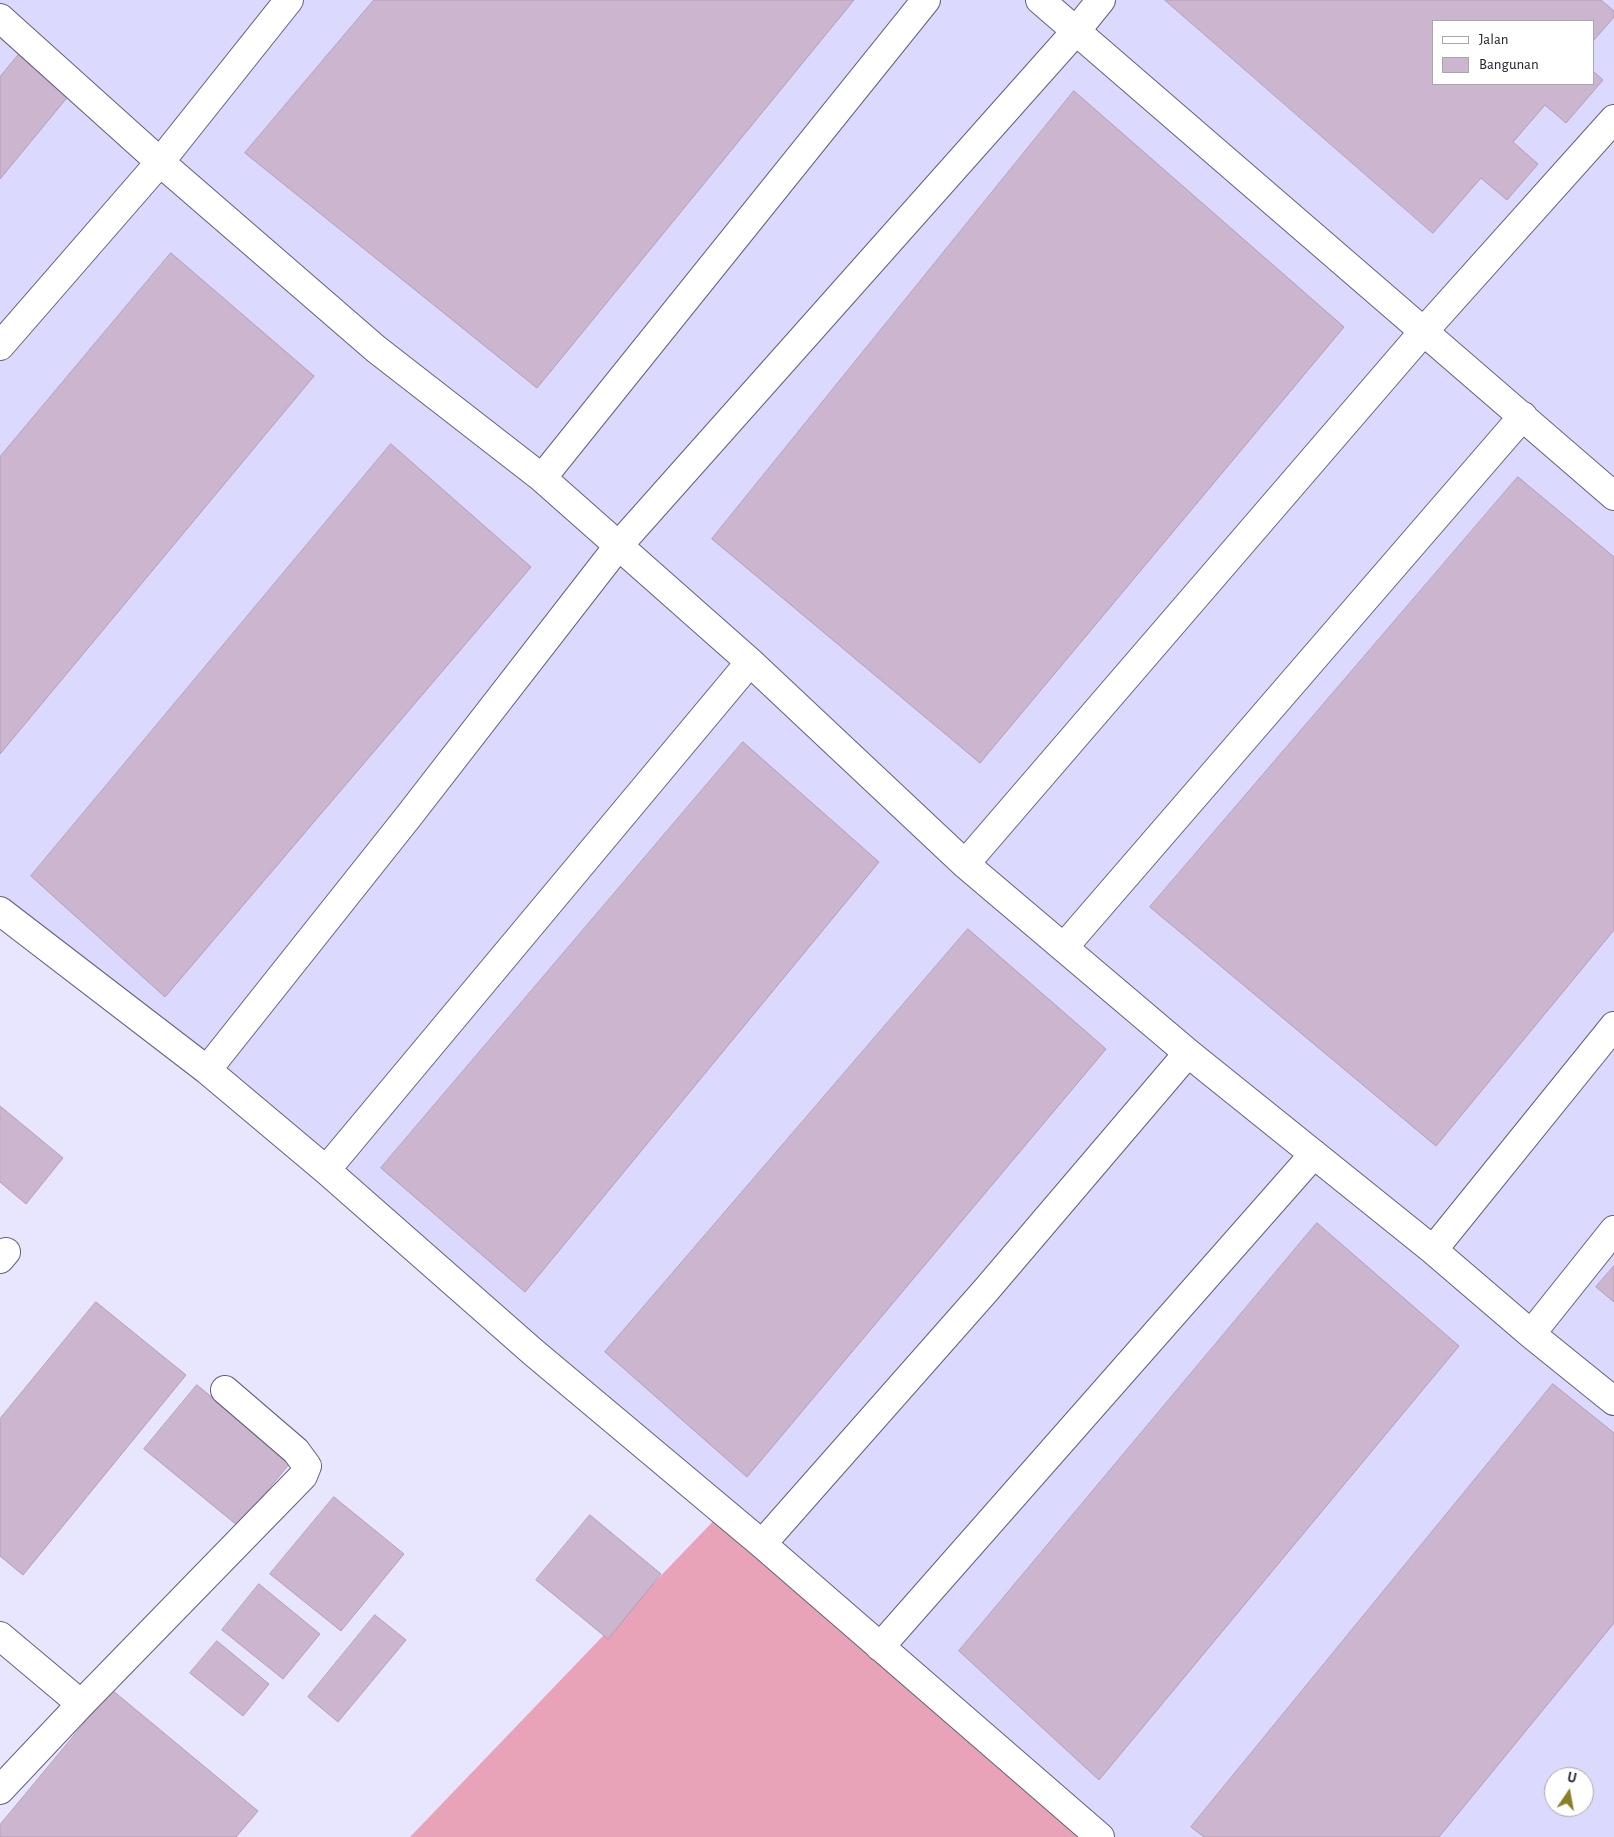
<!DOCTYPE html>
<html>
<head>
<meta charset="utf-8">
<style>
  body { margin:0 }
  #map { position:relative; width:1614px; height:1837px; overflow:hidden; background:#e8e6ff; font-family:"Alegreya Sans",sans-serif }
  canvas { display:block }
  .legend { position:absolute; left:1432px; top:20px; width:162px; height:65px; box-sizing:border-box; background:#fff; border:1px solid #a7a7ab; margin:0; padding:6px 9px; list-style:none; font-size:15px; color:#23222d }
  .legend li { display:flex; align-items:center; gap:10px; height:25px }
  .legend b { width:25px; border:1px solid #a7a7ab }
  .north { position:absolute; left:1544px; top:1767px; width:50px; height:50px; box-sizing:border-box; background:#fff; border:1px solid #a7a7ab; border-radius:50%; rotate:12deg; font-size:14px; font-weight:700; line-height:20px; text-align:center; color:#23222d }
  .north::after { content:''; display:block; margin:auto; width:18px; height:22px; background:#8b8027; clip-path:polygon(50% 0,100% 100%,50% 72%,0 100%) }
</style>
</head>
<body>
<div id="map">
<canvas width="1614" height="1837"></canvas>
<ul class="legend">
<li><b style="height:6px;background:#fff"></b>Jalan</li>
<li><b style="height:14px;background:#ccb5ce"></b>Bangunan</li>
</ul>
<div class="north">U</div>
</div>
<script>
const ctx = document.querySelector('canvas').getContext('2d');
ctx.lineJoin = 'round';
function paint(path, color) {
  ctx.fillStyle = color;
  ctx.fill(path, 'evenodd');
}
function strokePath(path, color, width, dash) {
  ctx.strokeStyle = color;
  ctx.lineWidth = width;
  ctx.lineCap = dash ? 'butt' : 'round';
  ctx.setLineDash(dash || []);
  ctx.stroke(path);
}
paint(new Path2D(`
  M0,0h1614v1837h-514l-1100,-926zM1433,21h160v63h-160zM1554,1777h30v30h-30z`), '#dcd9ff');
paint(new Path2D(`
  M722,1512l378,325h-690z`), '#e8a3b9');
const building = new Path2D(`
  M374,0h480l-317,388 -292,-235z
  M1165,0h436l13,11v6l-21,24v-20h-160v63h160v-13l10,9 -37,43 -21,-18 -32,37 25,22 -31,36 -26,-22 -48,55z
  M25,47l50,41 -75,91v-102z
  M1074,91l270,236 -364,436 -268,-224z
  M171,253l143,123 -314,378v-297z
  M391,444l140,123 -366,430 -134,-121z
  M1518,477l96,80v373l-178,216 -286,-239z
  M743,742l136,120 -354,430 -144,-124z
  M968,929l138,120 -359,428 -142,-125z
  M0,1106l63,52 -37,46 -26,-22z
  M1317,1223l142,123 -360,434 -140,-129z
  M1614,1266v36l-18,-15z
  M96,1302l90,73 -163,200 -23,-19v-137z
  M1553,1384l61,49v190l-175,214h-235l-13,-10z
  M197,1385l94,77 -53,64 -94,-77z
  M334,1497l70,57 -63,77 -71,-57z
  M590,1515l71,59 -53,65 -72,-59z
  M259,1584l61,50 -37,45 -61,-49z
  M375,1615l31,25 -68,82 -30,-25z
  M217,1641l52,43 -26,32 -53,-43z
  M112,1690l146,121 -22,26h-236v-12z`);
paint(building, '#ccb5ce');
strokePath(building, '#b49eb5', 1);
const minor = new Path2D(`
  M1040,0l574,496
  M0,18l160,144 216,187 166,129 208,184 215,202 223,189 245,197 98,84 83,67
  M0,346l160,-184 129,-162
  M542,478l384,-478
  M965,864l459,-533 190,-212
  M0,911l207,159 119,100 207,182 229,192 338,293
  M1064,947l459,-531
  M207,1070l201,-253 211,-272 457,-514 25,-31
  M326,1170l424,-508
  M1433,1250l181,-224
  M0,1259l6,-7
  M1531,1334l83,-104
  M762,1544l225,-255 201,-236
  M0,1636l81,68
  M880,1647l434,-493
  M0,1790l81,-86 222,-228 4,-10 -11,-15 -71,-61`);
strokePath(minor, '#63607b', 30);
strokePath(minor, '#fff', 28);
</script>
</body>
</html>
